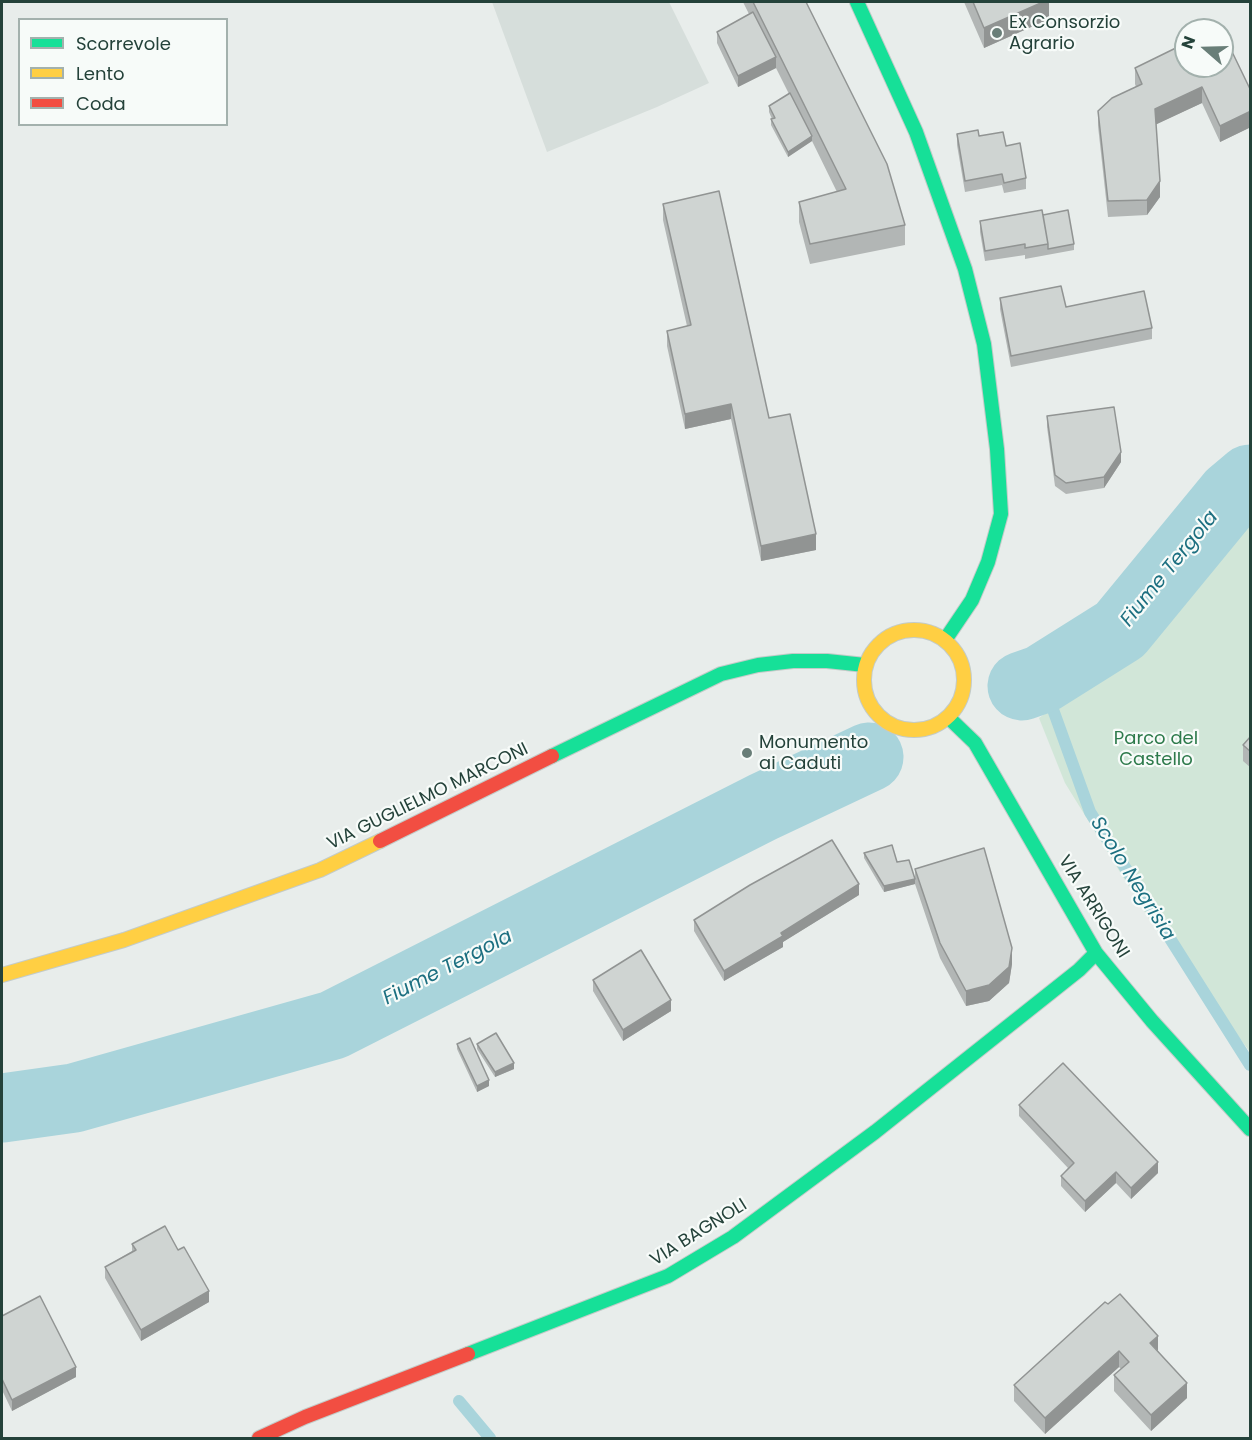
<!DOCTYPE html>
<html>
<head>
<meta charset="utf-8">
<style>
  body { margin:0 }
  #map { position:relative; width:1252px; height:1440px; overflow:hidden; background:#e8edeb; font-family:Poppins,sans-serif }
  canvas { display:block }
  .frame { position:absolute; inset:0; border:3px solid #24423a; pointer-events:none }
  .legend { position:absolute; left:18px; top:18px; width:210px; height:108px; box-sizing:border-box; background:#f7fbf9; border:2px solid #a3b1ad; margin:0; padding:8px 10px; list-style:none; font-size:18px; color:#24423a }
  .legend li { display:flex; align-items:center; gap:12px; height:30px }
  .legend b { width:30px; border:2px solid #a3b1ad }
  .north { position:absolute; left:1174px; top:18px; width:60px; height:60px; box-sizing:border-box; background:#f7fbf9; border:2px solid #a3b1ad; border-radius:50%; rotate:290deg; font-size:16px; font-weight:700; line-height:24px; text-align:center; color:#24423a }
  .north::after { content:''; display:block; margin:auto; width:21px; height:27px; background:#697e78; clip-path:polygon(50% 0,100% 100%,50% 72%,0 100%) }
</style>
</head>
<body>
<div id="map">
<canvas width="1252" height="1440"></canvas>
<div class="frame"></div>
<ul class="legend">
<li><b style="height:8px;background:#16e098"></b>Scorrevole</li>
<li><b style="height:8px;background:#ffcf43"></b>Lento</li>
<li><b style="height:8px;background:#f24e42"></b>Coda</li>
</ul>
<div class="north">N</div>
</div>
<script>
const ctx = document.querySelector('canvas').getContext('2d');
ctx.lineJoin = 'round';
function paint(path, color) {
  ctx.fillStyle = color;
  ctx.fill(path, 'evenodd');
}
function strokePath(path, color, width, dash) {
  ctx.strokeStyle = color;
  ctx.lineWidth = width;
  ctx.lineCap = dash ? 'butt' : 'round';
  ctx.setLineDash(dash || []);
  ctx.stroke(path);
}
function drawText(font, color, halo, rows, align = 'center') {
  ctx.font = font + ' Poppins,sans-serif';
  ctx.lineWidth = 4.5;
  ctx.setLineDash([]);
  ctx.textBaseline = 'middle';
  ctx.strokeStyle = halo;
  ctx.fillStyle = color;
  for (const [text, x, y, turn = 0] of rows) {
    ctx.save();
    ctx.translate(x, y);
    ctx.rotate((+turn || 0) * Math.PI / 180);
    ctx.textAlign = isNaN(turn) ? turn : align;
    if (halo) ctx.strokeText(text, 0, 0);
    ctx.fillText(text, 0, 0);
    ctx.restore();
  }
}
paint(new Path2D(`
  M492,2h177l40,81 -52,24 -110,45z`), '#d6dedb');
paint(new Path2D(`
  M1250,512v540l-101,-133 -84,-136 -26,-65 98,-72 108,-130z`), '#d1e6d8');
strokePath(new Path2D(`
  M1042,679l48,133 160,253
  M459,1401l31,37`), '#a9d4db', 12);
strokePath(new Path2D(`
  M1022,686l20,-7 78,-49 111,-135 19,-16
  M2,1108l72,-10 259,-73 430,-218 106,-50`), '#a9d4db', 69);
const fast = new Path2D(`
  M857,2l59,130 49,137 19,75 13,105 4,65 -13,48 -16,38 -27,40
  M949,718l26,25 121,210 56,68 98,108
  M552,756l169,-82 37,-9 35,-4h34l38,4
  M468,1354l200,-78 65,-39 142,-105 204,-162 17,-17`);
const slow = new Path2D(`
  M864 680a50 50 0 1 1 100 0a50 50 0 1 1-100 0Z
  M2,975l122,-35 196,-70 60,-29`);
const jam = new Path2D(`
  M380,841l172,-85
  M259,1438l46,-21 163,-63`);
strokePath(fast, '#c3cbc8', 16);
strokePath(slow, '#c3cbc8', 16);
strokePath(jam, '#c3cbc8', 16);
strokePath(fast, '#16e098', 14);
strokePath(slow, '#ffcf43', 14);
strokePath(jam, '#f24e42', 14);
paint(new Path2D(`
  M743,2h63l99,223v20l-95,19 -11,-42v-20l38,-10 -25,-51 -24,16 -17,-32v-6h1l-3,-7v-6l20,-12 -13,-26 -38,19 -21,-44v-11l32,-18z
  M964,2h85v17l-65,29z
  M1135,68l116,23v36l-31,15 -18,-39 -46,21 4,73 -13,18 -39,2 -10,-91v-15l38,-24 -1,-3z
  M957,134l22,2 27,10 20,32v11l-22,4 -2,-8 -37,7 -8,-47z
  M663,204l106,214 47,132 -55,11 -30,-142 -46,10 -18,-83v-15l20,-5 -24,-106z
  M1043,215l31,29v6l-49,9v-4l-40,6 -5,-29v-11z
  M1000,298l66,9 86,21v11l-141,28 -11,-58z
  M1047,416l74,46 -17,26 -38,6 -11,-8 -8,-59z
  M1251,736v32l-8,-7v-16z
  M864,853l33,9 18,17v-10l97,95 -3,19 -20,18 -23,5 -26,-48 -25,-74 -31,8 -20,-34z
  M859,895l-76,47v5l-59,34 -30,-50v-11z
  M593,980l78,31 -48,30 -30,-50z
  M457,1044l32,42 -12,6 -20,-43z
  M477,1044l37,25 -19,8 -18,-28z
  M1019,1105l139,68 -27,26 -15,-16 -31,29 -24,-26v-10l7,-8 -49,-52z
  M132,1244l46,6 31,52 -68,39 -36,-63v-11l27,-16z
  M1105,1302l53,49 29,47 -36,33 -37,-40v-16l7,-6 -2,-2 -74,67 -31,-33v-16z
  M2,1316l74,61 -64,34 -10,-21z`), '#b2b6b5');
paint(new Path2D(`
  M1043,2h6v17l-65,29v-20z
  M776,57v11l-38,19v-11z
  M1202,87v16l-47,22v-16z
  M1251,111v16l-31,15v-16z
  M812,136v5l-24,16v-5z
  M1160,181v16l-13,18v-15z
  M731,404v15l-46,10v-15z
  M1121,452v10l-17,26v-11z
  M816,534v16l-55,11v-15z
  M915,879v5l-31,8v-6z
  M859,884v11l-76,47v5l-59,34v-10l57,-38z
  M1012,948v16l-3,19 -20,18 -23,5v-15z
  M671,1000v11l-48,30v-11z
  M514,1063v6l-19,8v-5z
  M489,1080v6l-12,6v-6z
  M1158,1162v11l-27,26v-11z
  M1116,1172v11l-31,29v-11z
  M209,1291v11l-68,39v-11z
  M1158,1336v15l-8,-8z
  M1119,1351v16l-74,67v-16z
  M76,1367v10l-64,34v-11z
  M1187,1383v15l-36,33v-16z`), '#919493');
const building = new Path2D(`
  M753,2h53l81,162 18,61 -95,19 -11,-42 47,-13z
  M973,2h70l-59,26z
  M753,12l23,45 -38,19 -21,-44z
  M1222,31l29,60v20l-31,15 -18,-39 -47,22 5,72 -13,19 -39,1 -10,-90 14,-13 30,-14 -7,-16 51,-25v23h36z
  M790,93l22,43 -24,16 -17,-33 4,-1 -6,-12z
  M978,130l1,6 24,-4 3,14 14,-3 6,35 -22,5 -2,-9 -37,7 -8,-47z
  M719,191l50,227 21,-4 26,120 -55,12 -30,-142 -46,10 -18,-83 24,-6 -28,-121z
  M1042,210l6,34 -23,4v-4l-40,7 -5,-30z
  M1068,210l6,34 -26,5v-5l-5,-29z
  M1061,286l5,21 78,-16 8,37 -141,28 -11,-58z
  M1114,407l7,45 -17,25 -38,6 -11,-8 -8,-59z
  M1251,736v16l-8,-7z
  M832,840l27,44 -78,49 2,3 -59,35 -30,-51 56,-35z
  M892,845l5,17 12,-2 6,19 -31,7 -20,-33z
  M984,848l28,100 -3,19 -20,18 -23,6 -26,-48 -25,-74z
  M641,950l30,50 -48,30 -30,-50z
  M496,1033l18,30 -19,9 -18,-28z
  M470,1038l19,42 -12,6 -20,-42z
  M1063,1063l95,99 -27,26 -15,-16 -31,29 -24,-25 13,-13 -55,-58z
  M165,1226l13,24 6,-3 25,44 -68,39 -36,-63 31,-17 -4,-6z
  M1120,1294l38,42 -8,7 37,40 -36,32 -37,-40 15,-13 -10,-11 -74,67 -31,-33 91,-83 3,2z
  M40,1296l36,71 -64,33 -10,-21v-63z`);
paint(building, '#cfd4d2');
strokePath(building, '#919493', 1.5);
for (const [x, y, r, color] of [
  [997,33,6,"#697e78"],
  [747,753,6,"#697e78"]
]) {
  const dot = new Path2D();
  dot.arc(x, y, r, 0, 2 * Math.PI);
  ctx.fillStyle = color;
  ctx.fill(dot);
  strokePath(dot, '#f7fbf9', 2);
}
drawText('18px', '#24423a', '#f7fbf9', [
  ["Ex Consorzio",1009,23],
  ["Agrario",1009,44],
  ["Monumento",759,743],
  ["ai Caduti",759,764]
], 'left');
drawText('18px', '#2d7a4b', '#f7fbf9', [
  ["Parco del",1156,739],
  ["Castello",1156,760]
]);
drawText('18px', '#24423a', '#f7fbf9', [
  ["VIA GUGLIELMO MARCONI",428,797,-26],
  ["VIA ARRIGONI",1093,907,58],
  ["VIA BAGNOLI",699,1233,-32]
]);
drawText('italic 20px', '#1c6f80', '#f7fbf9', [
  ["Fiume Tergola",1170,569,-51],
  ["Scolo Negrisia",1132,879,58],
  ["Fiume Tergola",448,968,-27]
]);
</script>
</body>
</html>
